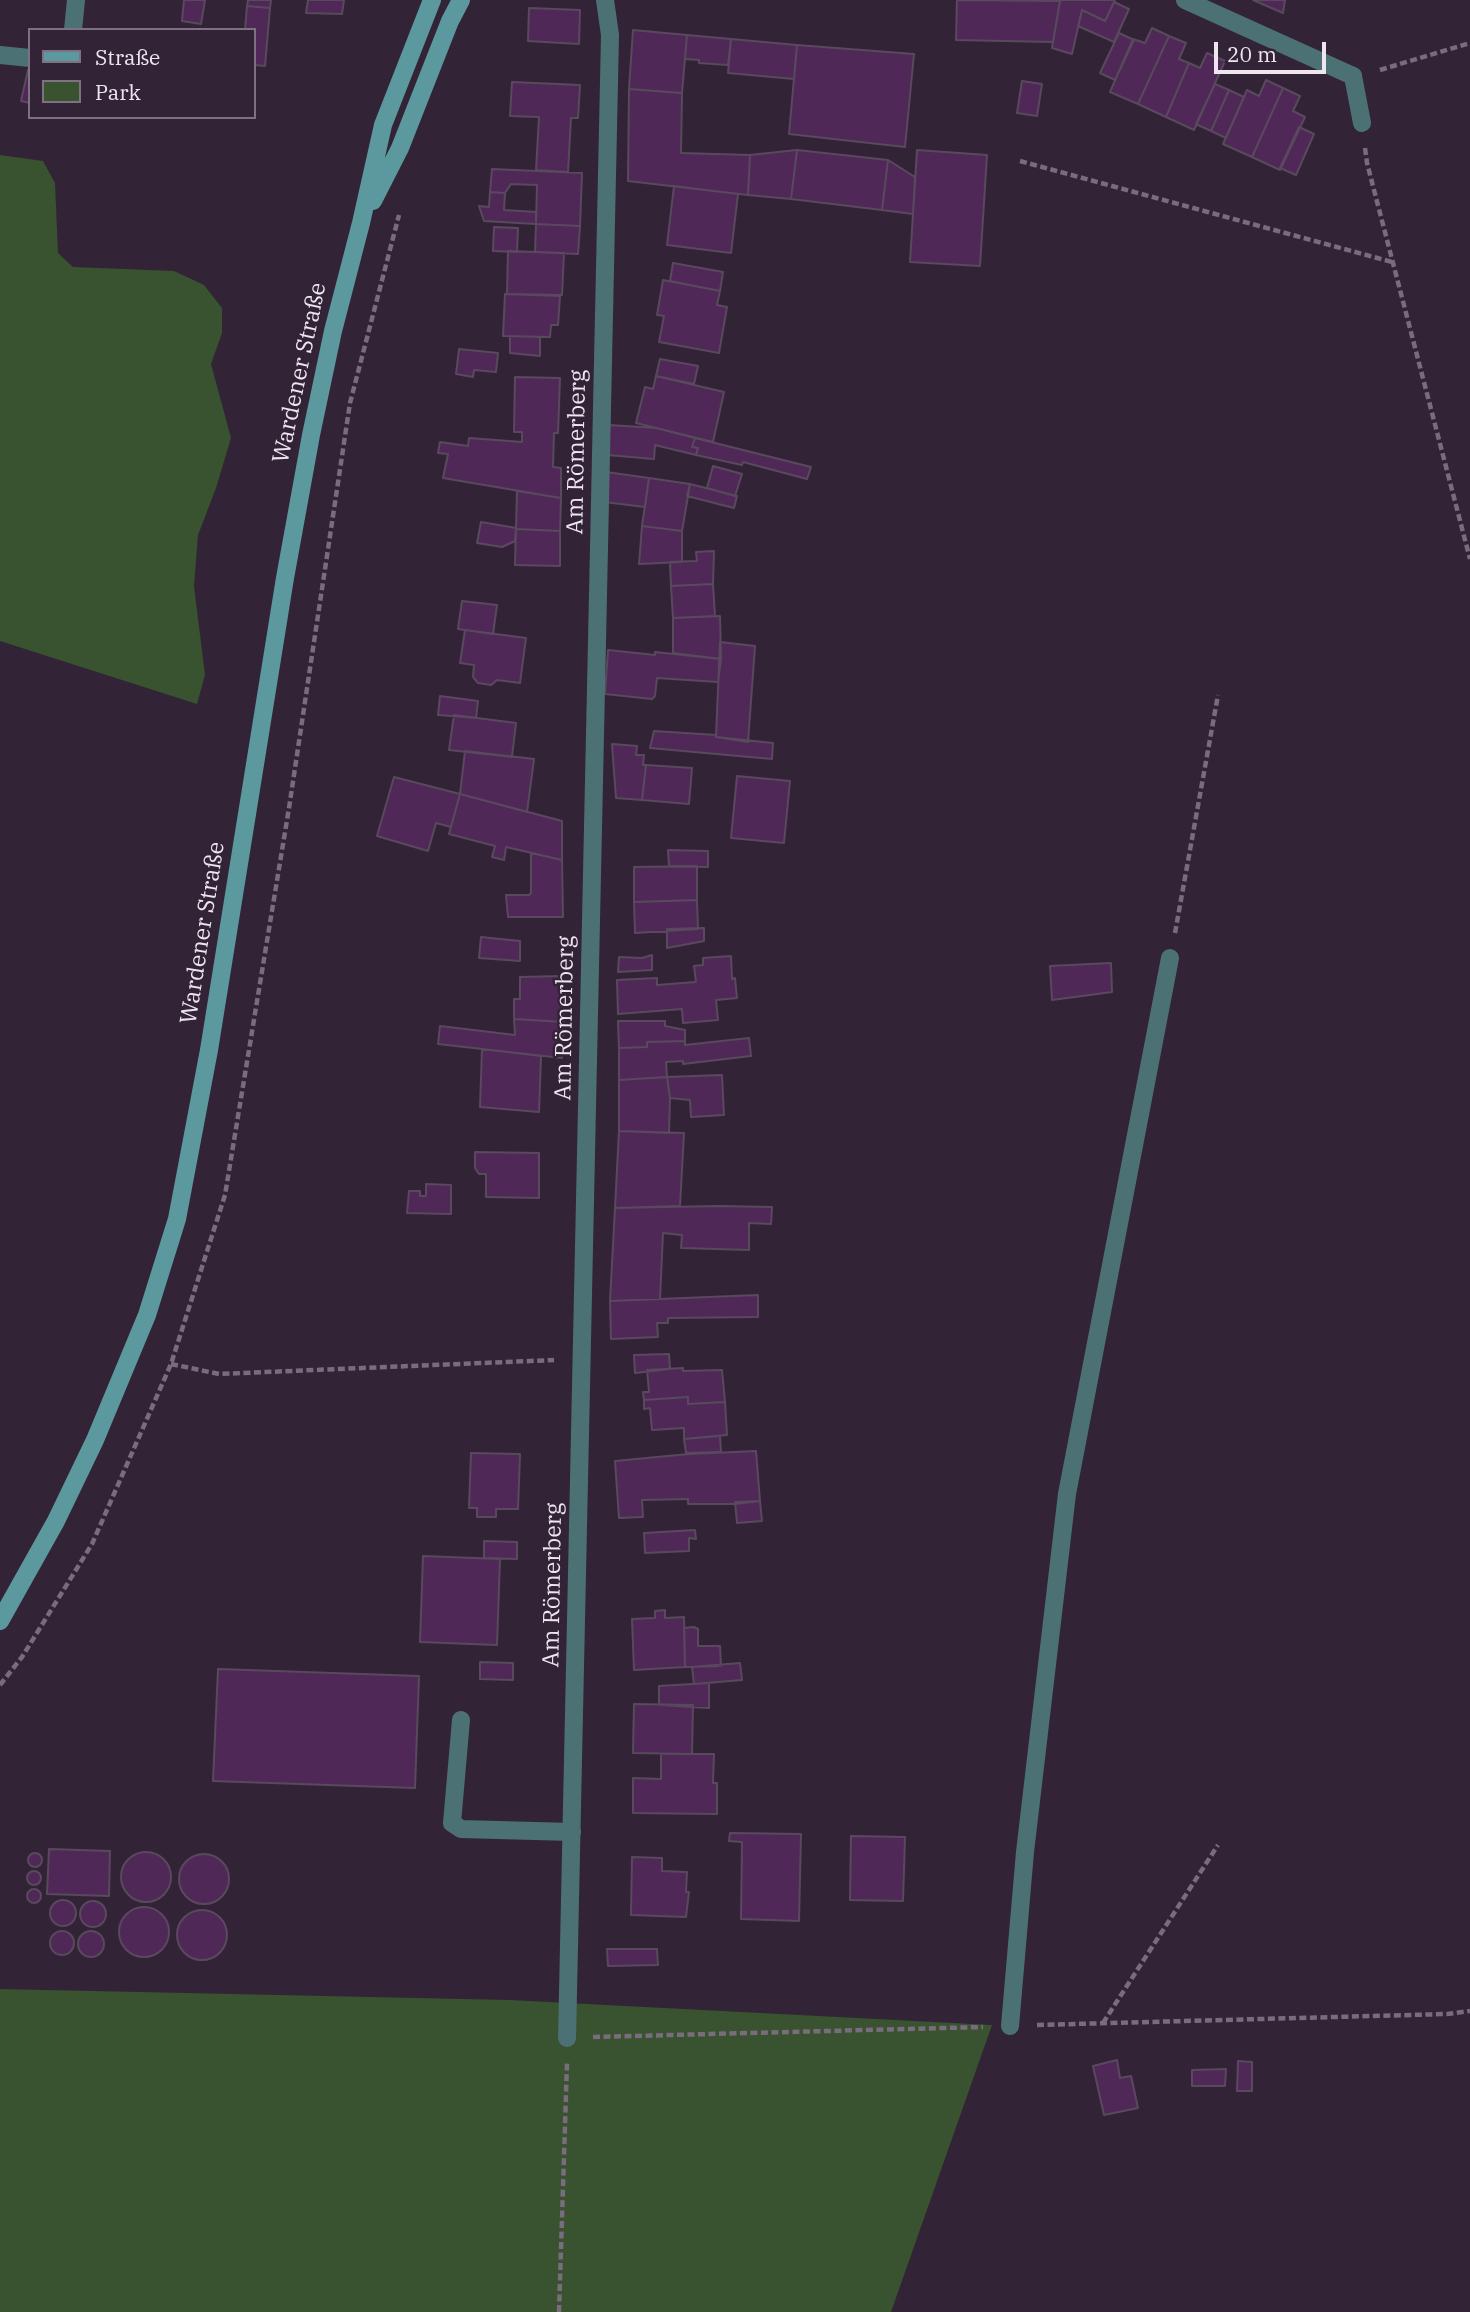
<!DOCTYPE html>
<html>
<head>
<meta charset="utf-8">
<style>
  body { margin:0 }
  #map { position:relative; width:1470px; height:2312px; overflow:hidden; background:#322436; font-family:"IBM Plex Serif",serif }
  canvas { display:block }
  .legend { position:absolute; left:28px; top:28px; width:228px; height:91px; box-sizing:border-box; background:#322436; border:2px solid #7e7181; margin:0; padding:9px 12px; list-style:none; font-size:21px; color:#efe5f1 }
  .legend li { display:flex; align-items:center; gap:14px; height:35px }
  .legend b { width:35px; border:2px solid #7e7181 }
  .scale { position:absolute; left:1214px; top:42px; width:112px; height:32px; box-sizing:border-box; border:4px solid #efe5f1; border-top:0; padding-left:9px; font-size:21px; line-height:24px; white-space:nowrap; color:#efe5f1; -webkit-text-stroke:5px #322436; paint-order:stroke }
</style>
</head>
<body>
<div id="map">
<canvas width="1470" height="2312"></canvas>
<ul class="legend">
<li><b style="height:9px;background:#5c999e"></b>Straße</li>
<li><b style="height:19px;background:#39522f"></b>Park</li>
</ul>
<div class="scale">20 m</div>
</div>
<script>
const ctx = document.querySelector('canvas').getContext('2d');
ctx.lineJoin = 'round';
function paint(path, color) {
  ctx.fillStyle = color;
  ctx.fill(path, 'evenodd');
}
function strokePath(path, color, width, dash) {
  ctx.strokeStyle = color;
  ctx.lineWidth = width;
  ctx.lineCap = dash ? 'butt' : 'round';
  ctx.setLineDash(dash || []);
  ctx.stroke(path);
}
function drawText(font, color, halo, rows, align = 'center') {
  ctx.font = font + ' "IBM Plex Serif",serif';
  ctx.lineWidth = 5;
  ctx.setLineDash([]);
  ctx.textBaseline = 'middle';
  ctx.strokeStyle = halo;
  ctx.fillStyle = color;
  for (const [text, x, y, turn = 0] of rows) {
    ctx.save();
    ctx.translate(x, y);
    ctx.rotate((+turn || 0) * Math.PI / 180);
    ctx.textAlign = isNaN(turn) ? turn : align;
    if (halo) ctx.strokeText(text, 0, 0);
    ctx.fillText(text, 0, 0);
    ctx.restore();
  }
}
paint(new Path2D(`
  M0,155l43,6 12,22 3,70 15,14 101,4 30,14 18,23v25l-11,31 20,74 -15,50 -18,47 -4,51 11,89 -8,29 -197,-63z
  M0,1989l510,11 482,25 -101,287h-891z`), '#39522f');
const building = new Path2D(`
  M184,0h21l-4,24 -19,-3z
  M248,0h23l-1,8 -23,-2z
  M308,0h36l-2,14 -36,-1z
  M957,0l103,1 -7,41 -97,-2z
  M1115,0l-10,21 -23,-11 -10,44 -20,-6 8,-47 -4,-1z
  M1253,0h32l-2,13z
  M1114,2l15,7 -15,33 -36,-16 4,-16 23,11z
  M247,6l23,2 -5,58 -11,-1v-35h-9z
  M529,8l51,2 -1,34 -51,-3z
  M1152,28l17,8 -31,68 -28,-12 23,-53 12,4z
  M633,30l54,5 -5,58 -53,-4z
  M1119,33l15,7 -19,40 -15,-7z
  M687,35l44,4 -3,26 -29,-2v-3l-14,-1z
  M1169,36l17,7 -7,16 10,4 -23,54 -28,-13z
  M731,39l66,6 -3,34 -66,-6z
  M797,45l117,9 -9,93 -116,-13z
  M1207,53l18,8 -31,69 -28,-13 23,-54 11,5z
  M28,70h2v33l-9,-2z
  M1266,80l17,8 -31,69 -29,-13 24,-54 12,6z
  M1022,81l20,3 -5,32 -20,-3z
  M512,82l68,3 -2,33h-7l-3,54 -32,-2 3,-53 -29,-1z
  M1215,84l14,6 -18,41 -15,-7z
  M1283,88l17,8 -7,15 12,6 -25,53 -28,-13z
  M629,89l53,4 -1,60 69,2 -2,40 -120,-14z
  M1229,90l15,7 -18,41 -15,-7z
  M1299,127l15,7 -18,41 -16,-7z
  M797,150l-6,49 -43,-4 2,-40z
  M797,150l91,10 -6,50 -91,-11z
  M917,150l70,5 -7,111 -70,-4z
  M888,160l27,17 -2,37 -31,-4z
  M492,169l90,4 -2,53 -44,-2 1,-39 -26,-1 -6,9 -15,-1z
  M674,186l64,8 -7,59 -64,-8z
  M490,192l15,1 -1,17 32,2v12l-52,-3 -5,-15 10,1z
  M536,224l44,2 -2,28 -43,-2z
  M494,227l24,1 -1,24 -24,-1z
  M508,251l56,2 -2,42 -55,-1z
  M673,263l50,9 -3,19 -50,-10z
  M663,280l57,11 -3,14 10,2 -8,46 -60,-11 5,-26 -7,-1z
  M505,294l55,2 -2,29h-7l-1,12 -47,-1z
  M510,336l30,1v19l-30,-3z
  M459,349l39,4 -2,19 -22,-2 -1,7 -17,-3z
  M660,359l38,7 -4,18 -38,-8z
  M656,376l68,16 -11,50 -77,-19 9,-36 8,2z
  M515,377l45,1 -2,55h-4l-1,34 8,1v30l-118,-20 5,-24 -10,-1 2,-11 28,4 1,-8 53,4v-10h-8z
  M609,425l47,3 39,10 -3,9 6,1 -2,7 -41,-10 -1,14 -47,-4z
  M695,438l116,29 -4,12 -64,-17 -1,3 -46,-10 2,-7 -6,-1z
  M713,466l29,8 -7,22 -28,-8z
  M606,472l43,6 -4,29 -41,-5z
  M649,478l41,6 -8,47 -40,-5z
  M690,484l47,12 -3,12 -47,-12z
  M517,491l44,7 -1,33 -44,-2z
  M481,522l35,6 -1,13 -13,6 -25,-4z
  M642,526l40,5v31l-43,2z
  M516,529l44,2v35l-45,-1z
  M714,551l-1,33 -42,2 -1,-24 27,-1 -1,-9z
  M713,584l2,32 -42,2 -2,-32z
  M462,601l35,4 -4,29 -35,-5z
  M720,616l1,43 -48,-6v-35z
  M465,630l61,8 -6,45 -23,-3 -6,5 -13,-2 -5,-6 1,-12 -14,-2z
  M720,642l35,4 -7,96 -32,-5z
  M608,650l47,5v-3l66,7 -3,23 -61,-4 -2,18 -3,3 -47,-5z
  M440,696l38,5 -2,17 -38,-3z
  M454,715l62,8 -4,34 -63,-7z
  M654,731l62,4v2l57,6 -1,16 -122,-11z
  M612,744l25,2 -1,9h8l-1,10h3l-4,35 -26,-2z
  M465,751l69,8 -7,53 -67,-18z
  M646,765l46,3 -3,36 -47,-4z
  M737,776l53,5 -6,62 -53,-5z
  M394,777l66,17 -9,33 -15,-4 -8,28 -51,-15z
  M460,794l102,27v39l-56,-13 -2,13 -12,-3 3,-11 -46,-12z
  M668,850l40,1v16l-39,-1z
  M531,853l31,7 1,57h-55l-2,-22h23l2,-2z
  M697,866v34l-63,2v-35z
  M697,900l1,29 -63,4 -1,-31z
  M704,928v13l-37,7v-19z
  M481,937l39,4v20l-41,-3z
  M652,955v15l-34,2 1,-15 23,1z
  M731,956l1,23 3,-1 2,20 -21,2 2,20 -35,3 -1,-14 -64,5 -1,-34 40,-2v7l39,-3 -2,-16 9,-1v-7z
  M1111,963l1,29 -60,8 -2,-34z
  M563,976l1,46 -50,-3v-20h6v-22z
  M514,1019l50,3 -2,36 -124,-14 2,-18 75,9z
  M618,1021h47v5l20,4v11l-38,1v5l-28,1z
  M749,1038l2,18 -68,8v-3l-17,1 1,15 -48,3v-32l28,-1v-5l38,-1v4z
  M482,1049l59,7 -2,56 -59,-5z
  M722,1075l2,40 -33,2 -1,-17 -20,-2 -3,-21z
  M667,1077l3,21 -1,35 -50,-2v-51z
  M619,1131l65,2 -4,73 -65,2z
  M475,1152l64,1v45l-53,-1v-23h-7l-4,-6z
  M426,1184l25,1v29l-44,-1 2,-22h11v5h6z
  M719,1206l53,1 -1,17 -22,-1v27l-68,-2 1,-13 -19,-2 -3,66 -50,2 5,-93z
  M758,1295v22l-90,1v5h-11l1,14 -47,2 -1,-38z
  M669,1354l1,15 -35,4 -1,-18z
  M683,1368v3l39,-1 3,32 -37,2v-7l-44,3 -1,-8h6l-2,-22z
  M688,1397v7l37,-2 2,33 -43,4v-11l-32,2 -2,-22 -6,1v-9z
  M720,1436l1,16 -35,1 -2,-14z
  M756,1451l4,50 -25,3h-47v-5l-46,1 1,17 -24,1 -4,-57 74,-7z
  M471,1453l49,1 -2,55h-22v8h-19v-9h-8z
  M760,1501l2,20 -25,2 -2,-21z
  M695,1530l1,9 -7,-1v13l-44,2 -1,-20z
  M484,1541l33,1v17l-33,-1z
  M423,1556l77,3 -3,86 -77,-3z
  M665,1610v8l19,-1 1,50 -51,3 -2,-51 23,-1v-7z
  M694,1627l4,2v17h22l1,20 -36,1 -1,-39z
  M480,1662l33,1v17l-33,-1z
  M740,1663l2,17 -48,4 -2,-17z
  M218,1669l201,7 -4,112 -202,-7z
  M709,1683v25l-50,-3v-19z
  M634,1704l59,1 -1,49 -59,-1z
  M661,1754h53l-1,29h4v31l-84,-1v-35l28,1z
  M730,1833l71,1 -2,87 -58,-2 1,-77 -13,-1z
  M851,1836l54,1 -2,64 -53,-1z
  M49,1849l61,2 -1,45 -62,-2z
  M121 1877a25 25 0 1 1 50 0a25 25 0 1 1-50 0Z
  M28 1860a7 7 0 1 1 14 0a7 7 0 1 1-14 0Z
  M179 1879a25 25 0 1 1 50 0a25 25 0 1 1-50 0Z
  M632,1857l30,1v13l25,1 -1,20h3l-3,25 -55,-2z
  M27 1878a7 7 0 1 1 14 0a7 7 0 1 1-14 0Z
  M27 1896a7 7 0 1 1 14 0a7 7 0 1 1-14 0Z
  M50 1913a13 13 0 1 1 26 0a13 13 0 1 1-26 0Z
  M80 1914a13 13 0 1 1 26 0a13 13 0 1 1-26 0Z
  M119 1932a25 25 0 1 1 50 0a25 25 0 1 1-50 0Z
  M177 1935a25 25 0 1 1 50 0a25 25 0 1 1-50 0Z
  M50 1943a12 12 0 1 1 24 0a12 12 0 1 1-24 0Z
  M78 1944a13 13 0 1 1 26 0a13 13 0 1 1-26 0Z
  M607,1949h50l1,16 -50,1z
  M1117,2060l3,18 11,-2 7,32 -34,7 -11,-49z
  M1238,2061l14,1v29h-15z
  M1226,2069l-1,17h-33v-16z`);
paint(building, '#4f2858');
strokePath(building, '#59495d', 2);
strokePath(new Path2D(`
  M1380,70l90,-27
  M1365,148l2,15 103,396
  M1020,161l372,101
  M1175,933l43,-238
  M171,1364l48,10 335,-14
  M0,1685l22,-28 70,-113 79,-180 54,-169 64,-387 61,-405 49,-188
  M1103,2023l115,-178
  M1037,2025l410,-11 23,-3
  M593,2037l390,-10
  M559,2312l8,-249`), '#796c7c', 4.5, [7, 3.5]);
strokePath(new Path2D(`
  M73,30l3,-30
  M0,55l30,3
  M1353,76l9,47
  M461,1720l-9,103 9,6 111,3
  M1010,2026l15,-174 42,-358 103,-536`), '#4c7174', 18);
strokePath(new Path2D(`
  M1185,0l168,76
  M567,2038l43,-2003 -5,-35`), '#4c7174', 18);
strokePath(new Path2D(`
  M373,201l27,-53 50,-127 11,-21
  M0,1621l56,-100 39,-81 52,-125 30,-96 32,-169 76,-472 26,-143 22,-104 28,-108 22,-98 49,-125`), '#5c999e', 18);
drawText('23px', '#efe5f1', '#322436', [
  ["Wardener Straße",300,373,-78],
  ["Am Römerberg",577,452,-89],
  ["Wardener Straße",203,933,-81],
  ["Am Römerberg",565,1018,-89],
  ["Am Römerberg",553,1585,-89]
]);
</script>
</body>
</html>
